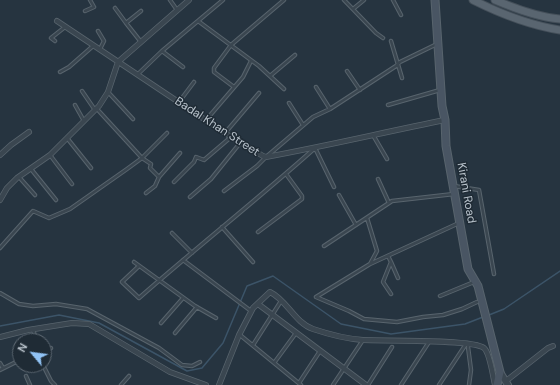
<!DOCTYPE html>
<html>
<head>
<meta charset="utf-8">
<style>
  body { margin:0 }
  #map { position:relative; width:560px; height:385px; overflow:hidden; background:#263440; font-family:"DM Sans",sans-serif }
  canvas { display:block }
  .north { position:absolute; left:12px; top:333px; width:40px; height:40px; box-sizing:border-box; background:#1f2b35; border:1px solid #5c6771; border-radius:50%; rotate:299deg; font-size:11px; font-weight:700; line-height:16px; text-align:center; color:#b7c1ca }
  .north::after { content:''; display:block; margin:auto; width:14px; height:18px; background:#91c3f5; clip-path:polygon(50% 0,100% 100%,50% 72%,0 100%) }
</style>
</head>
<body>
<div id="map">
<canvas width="560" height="385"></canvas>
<div class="north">N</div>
</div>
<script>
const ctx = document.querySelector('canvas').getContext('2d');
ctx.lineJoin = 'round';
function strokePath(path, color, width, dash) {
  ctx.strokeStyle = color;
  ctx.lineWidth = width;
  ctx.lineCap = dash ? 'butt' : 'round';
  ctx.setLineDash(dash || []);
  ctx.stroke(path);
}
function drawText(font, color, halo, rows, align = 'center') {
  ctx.font = font + ' "DM Sans",sans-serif';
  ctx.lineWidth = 3;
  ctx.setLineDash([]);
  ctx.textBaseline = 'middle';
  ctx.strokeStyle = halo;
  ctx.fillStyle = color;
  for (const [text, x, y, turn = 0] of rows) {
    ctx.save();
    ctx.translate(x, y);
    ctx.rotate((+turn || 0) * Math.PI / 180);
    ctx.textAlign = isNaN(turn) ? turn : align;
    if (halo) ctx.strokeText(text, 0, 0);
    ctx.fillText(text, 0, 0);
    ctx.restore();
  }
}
strokePath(new Path2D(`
  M489,315l15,-6 56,-38
  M0,326l59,-11 40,8 88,48 15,-3 21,-25 24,-57 26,-10 68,48 50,10 74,-10 18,-7`), '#3c5468', 1.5);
const service = new Path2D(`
  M170,0l7,10
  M344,0l32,33 7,5
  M393,0l8,15
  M115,8l11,15
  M353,9l11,-9
  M85,11l9,-4 -4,-7
  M141,11l-15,12 15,19
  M198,21l61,45 25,23
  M98,31l6,10 -4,8
  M55,41l-4,-3 14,-11
  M391,41l11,37
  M162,51l21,16
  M347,71l13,19
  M60,72l9,-5 24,-21
  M138,74l24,-23 61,-51
  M270,76l25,-21
  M234,87l-20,-15v-4l17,-23 53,-45
  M316,87l14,22
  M82,91l13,19
  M108,92l25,27
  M179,102l15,-20
  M289,103l14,22
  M75,105l9,16
  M388,105l52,-15
  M97,109l45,49 9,6 -1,4 9,9
  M206,120l37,-43 8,-16
  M225,133l34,-40
  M373,135l14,24
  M67,138l24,30
  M50,155l22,29
  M31,169l25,31
  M19,177l16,18
  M378,179l11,24
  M174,182l20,-20 2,-5 8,3 27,-23
  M454,186l25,4 15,84
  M224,191l33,-25 9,-9 47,-40 17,-8 66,-43 4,-4 37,-18
  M146,193l9,-7 4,-9 21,-24
  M339,195l17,30
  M190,197l21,-18 29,-36
  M367,218l10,33 -7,13
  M459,223l-89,41 -54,33 33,14 15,8 33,3 26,-5 20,-2 19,-6 15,-7
  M222,227l31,35
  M258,232l44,-33v-3l-16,-22
  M172,233l20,20
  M324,246l68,-45 62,-7
  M0,248l33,-37 16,7 21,-9 57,-40 15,-11 25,-25
  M388,256l3,6 -8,20 8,12
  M183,260l68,51
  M134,262l61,44 21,12
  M391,262l7,16
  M139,266l-17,16 17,16c58,-51 119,-99 176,-150l19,39
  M0,293l19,11 14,2 23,-2 31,5 72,39 23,17 10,1 8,-4
  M440,296l34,-14
  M161,323l22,-25
  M33,330l4,11
  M175,333l22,-26
  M240,335l61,50
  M253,345l28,-44
  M468,347l3,23 -2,15
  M44,350l7,-2
  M0,363l3,5
  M274,363l22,-30
  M43,365l8,16 4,4
  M0,370l20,-10
  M26,376l4,9
  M299,383l21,-32
  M121,385l8,-9
  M333,385l30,-45
  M368,385l24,-38
  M401,385l28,-43
  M439,385l27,-41`);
const minor = new Path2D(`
  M57,21l174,116 32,19 3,1c60,-11 119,-25 179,-37
  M0,155l11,-10 18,-13
  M0,200l7,-12 10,-10 33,-23 49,-49 9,-14 10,-30 71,-62
  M258,304l108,81
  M0,337l28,-7 44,-7 17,1 81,48 36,13
  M506,381l42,-33 5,-2
  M219,385l20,-50 14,-27 17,-16c17,8 25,31 43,37 15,5 35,10 50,11 19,1 111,-1 121,8 6,5 9,29 11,37`);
const tertiary = new Path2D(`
  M500,372l8,13`);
const secondary = new Path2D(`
  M435,0l7,106 3,14 1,26 22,123 10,17 22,86 -3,13`);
const primary = new Path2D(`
  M473,0c28,14 56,25 87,30
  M495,0c21,9 42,17 65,19`);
strokePath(service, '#58646d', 4.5);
strokePath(minor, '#58646d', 6);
strokePath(tertiary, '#58646d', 8);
strokePath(secondary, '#58646d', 9);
strokePath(primary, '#444f59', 9);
strokePath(service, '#3a4650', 2.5);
strokePath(minor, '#3a4650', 4.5);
strokePath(tertiary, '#3a4650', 6);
strokePath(secondary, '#495563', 7);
strokePath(primary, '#596570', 7);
drawText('12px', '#b7c1ca', '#1f2b35', [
  ["Badal Khan Street",217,127,33],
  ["Kirani Road",466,193,80]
]);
</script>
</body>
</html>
